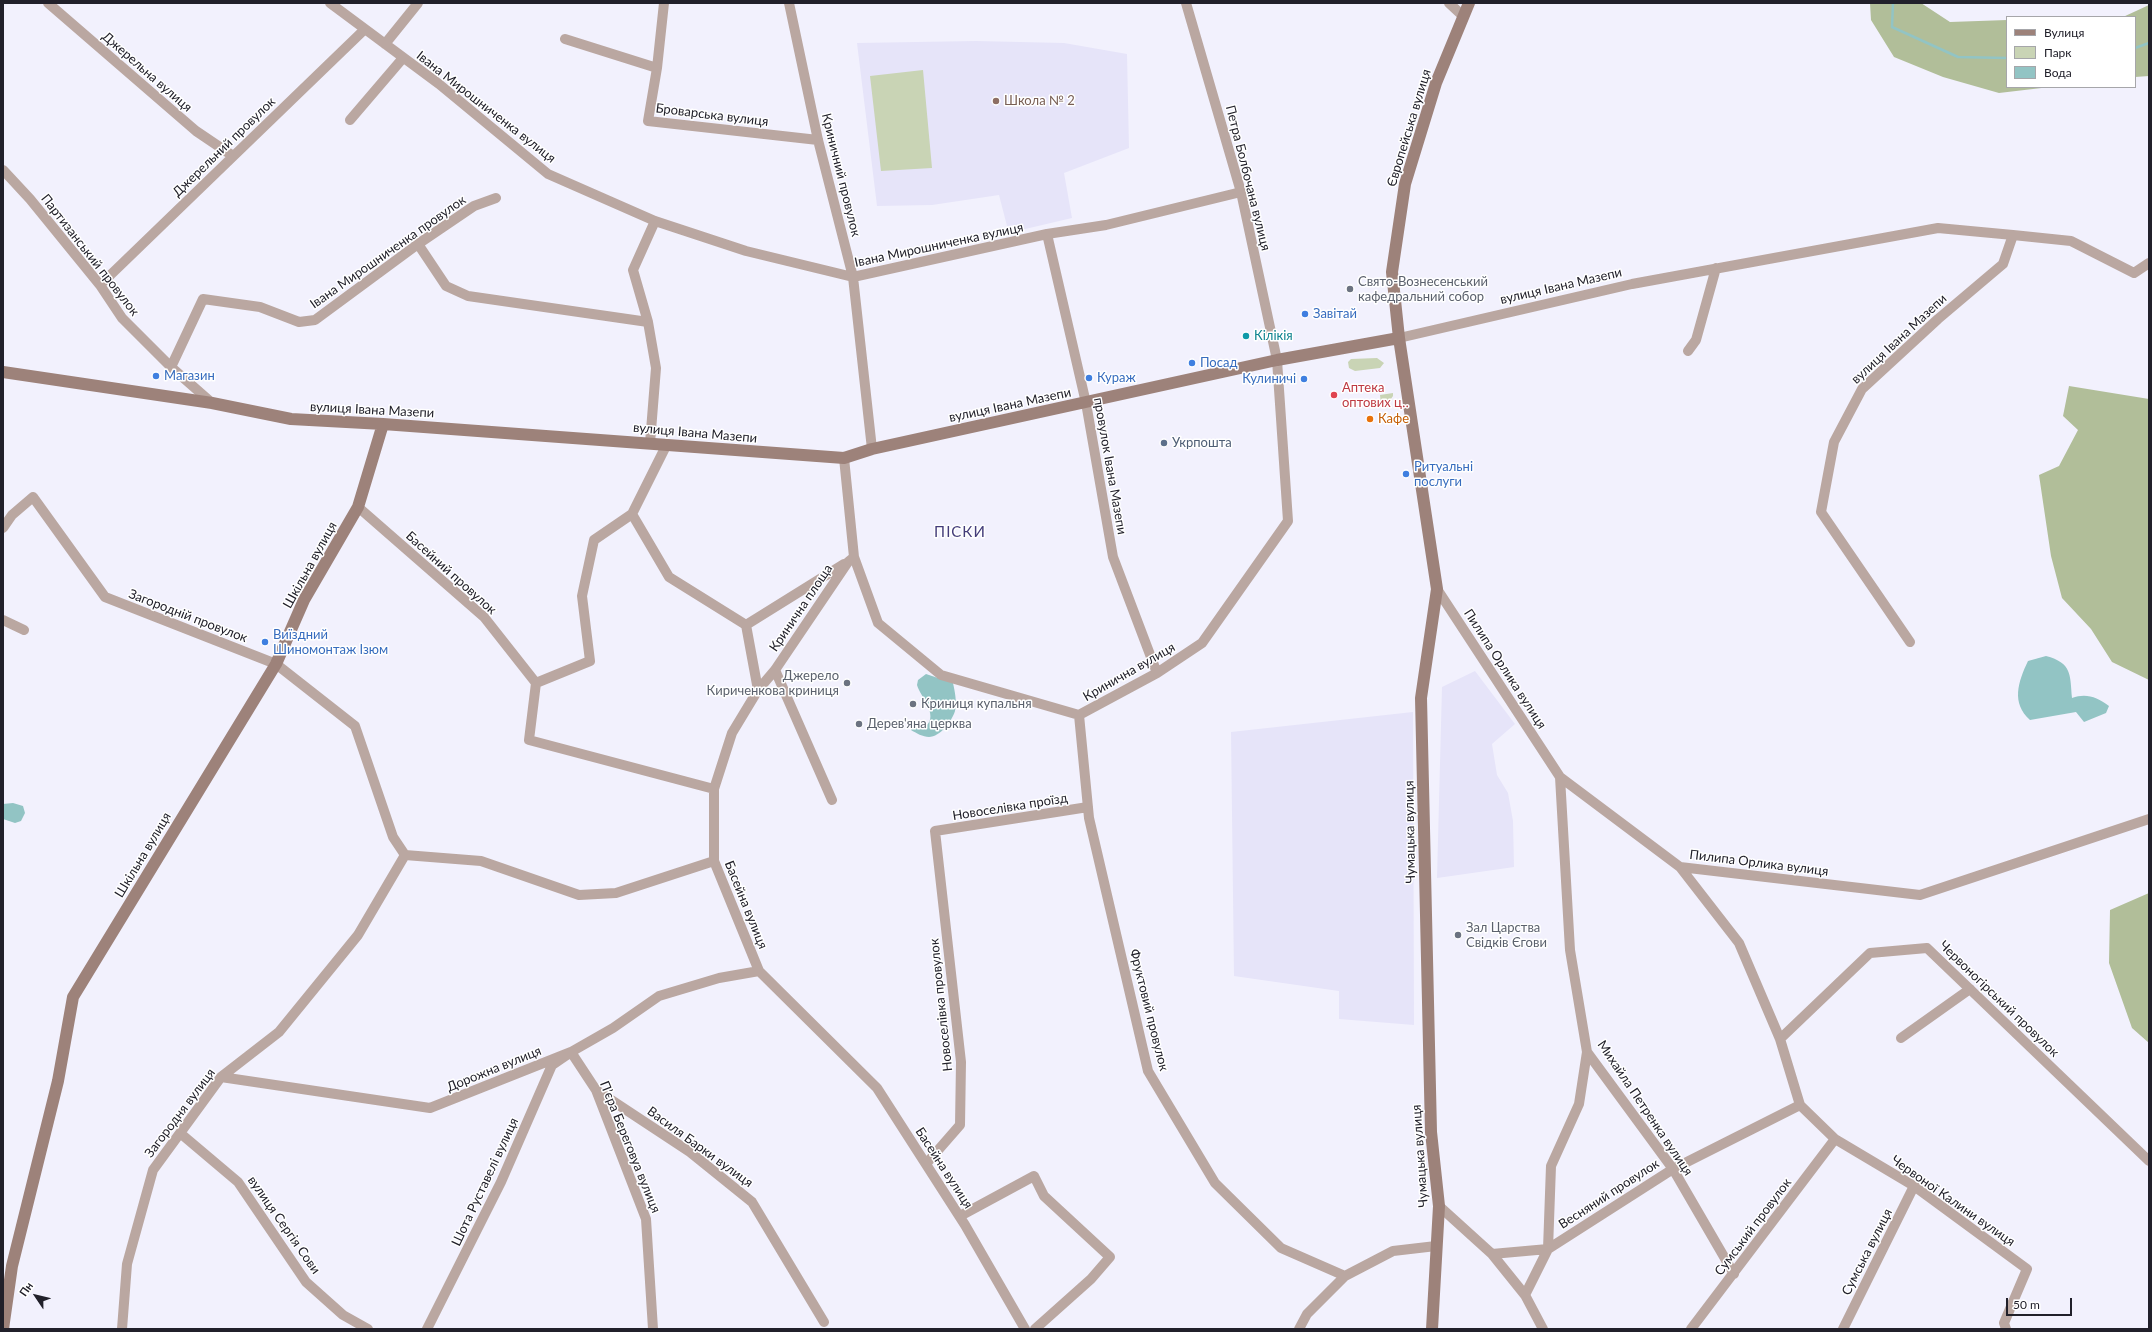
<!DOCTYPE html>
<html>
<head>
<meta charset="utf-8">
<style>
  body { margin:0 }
  #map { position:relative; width:2152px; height:1332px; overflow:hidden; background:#f2f1fd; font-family:Lato,sans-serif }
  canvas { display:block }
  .frame { position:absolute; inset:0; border:4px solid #21202a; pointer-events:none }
  .legend { position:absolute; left:2006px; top:16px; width:130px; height:72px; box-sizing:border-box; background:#fff; border:1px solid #a6a6aa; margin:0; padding:5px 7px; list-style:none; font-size:12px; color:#21202a }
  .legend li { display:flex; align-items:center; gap:8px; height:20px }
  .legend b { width:20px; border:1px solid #a6a6aa }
  .north { position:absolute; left:16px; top:1276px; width:40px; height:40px; -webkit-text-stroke:3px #fff; paint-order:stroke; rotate:305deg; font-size:11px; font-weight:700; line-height:16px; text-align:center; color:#21202a }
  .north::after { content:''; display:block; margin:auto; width:14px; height:18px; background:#21202a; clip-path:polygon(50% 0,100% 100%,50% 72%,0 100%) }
  .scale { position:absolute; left:2006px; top:1298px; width:66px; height:18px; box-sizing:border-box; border:2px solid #21202a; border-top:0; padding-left:5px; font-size:12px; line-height:14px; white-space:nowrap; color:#21202a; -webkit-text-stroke:3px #fff; paint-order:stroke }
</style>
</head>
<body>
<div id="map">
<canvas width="2152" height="1332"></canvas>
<div class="frame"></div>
<ul class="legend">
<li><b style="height:5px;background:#9d827a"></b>Вулиця</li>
<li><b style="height:11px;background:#c9d4b5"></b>Парк</li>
<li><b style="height:11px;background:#92c4c4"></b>Вода</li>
</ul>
<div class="north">Пн</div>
<div class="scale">50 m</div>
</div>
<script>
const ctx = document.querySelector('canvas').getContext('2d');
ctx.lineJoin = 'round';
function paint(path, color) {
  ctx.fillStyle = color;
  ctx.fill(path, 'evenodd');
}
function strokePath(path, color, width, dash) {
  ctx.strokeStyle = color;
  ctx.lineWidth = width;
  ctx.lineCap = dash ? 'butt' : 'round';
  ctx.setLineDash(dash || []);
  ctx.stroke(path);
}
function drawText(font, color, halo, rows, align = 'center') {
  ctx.font = font + ' Lato,sans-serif';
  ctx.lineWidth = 3;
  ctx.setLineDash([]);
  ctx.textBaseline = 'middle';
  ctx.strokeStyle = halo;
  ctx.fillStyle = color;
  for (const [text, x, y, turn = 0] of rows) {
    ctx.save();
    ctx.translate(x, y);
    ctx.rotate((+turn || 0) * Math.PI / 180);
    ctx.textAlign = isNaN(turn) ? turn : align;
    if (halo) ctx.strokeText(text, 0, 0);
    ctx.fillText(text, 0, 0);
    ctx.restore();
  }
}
paint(new Path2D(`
  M976,41l88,2 63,11 2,94 -65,25 8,45 -51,12 -4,-5 -10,1 -8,-31 -67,10 -55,1 -20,-163z
  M1475,671l40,53 -23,20 5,31 11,18 5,28 1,46 -77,11 5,-191z
  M1413,712l1,313 -75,-6v-28l-105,-15 -3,-244z`), '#e6e4f9');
paint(new Path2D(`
  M923,70l9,98 -51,3 -11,-95z
  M1377,358l7,5 -4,5 -25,3 -6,-3 -1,-6 3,-3z
  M1393,393v3l-5,7 -7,1 -1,-9z`), '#c9d4b5');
paint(new Path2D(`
  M1870,3h51l29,19 57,-2v67h43l-51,6 -56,-16 -49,-20 -23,-37z
  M2149,5v71l-14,1v-60h-12z
  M2069,386l80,13v281l-37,-18 -21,-33 -29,-31 -11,-42 -12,-81 20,-9 19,-36 -15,-14z
  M2149,893v150l-17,-15 -23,-65 1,-53z`), '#b1be99');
paint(new Path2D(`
  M2046,656c26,7 24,18 26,42 14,-5 25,-1 37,8l-3,7 -22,9 -8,-10 -46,8c-19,-17 -12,-38 -2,-59z
  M926,674l27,9c2,9 4,19 2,28 -3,10 -15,26 -26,26 -6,0 -13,-4 -18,-7v-4c5,2 10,4 15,0 13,-11 -6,-30 -9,-41l1,-5z
  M13,803l10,3 2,7 -4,8 -6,2 -12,-4v-15z`), '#92c4c4');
strokePath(new Path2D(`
  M1893,3l-1,24 66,30 49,1
  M2135,48l14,-5`), '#92c4c4', 2.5);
strokePath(new Path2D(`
  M48,3l148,128 37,25
  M330,3l109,81 109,90 107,47 91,30 107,26 194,-43 59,-9 135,-33
  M664,3l-7,65 -9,53 170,19
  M789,3l29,137 35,137 19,172
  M1449,3l14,13
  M565,39l92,29
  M385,44l33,-41
  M350,120l53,-62
  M3,170l27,29 70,86 22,33 49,49 41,36
  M1047,234l39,169 27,154 44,116
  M2013,235l58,6 63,32 15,-10
  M418,244l28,42 22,10 180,26
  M100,285l265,-256
  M1399,338l233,-54 306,-56 75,7 -10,29 -65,55 -76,70 -28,53 -13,70 89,130
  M1688,351l8,-11 20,-72
  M171,367l32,-68 57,8 39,15 16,-2 103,-76 56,-38 22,-8
  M650,443l6,-75 -8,-46 -15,-52 22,-49
  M666,446l-34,68 37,63 77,48 12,65 -26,43 -18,56v72l45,110 118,117 88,137 60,104
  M844,458l10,99 24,66 63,52 138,40 78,-42 45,-30 86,-122 -11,-161 -36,-168 -55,-189
  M358,507l126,110 52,66 -7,57 185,49
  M3,528l9,-13 21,-18 72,100 171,67 79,62 38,111 12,18 76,6 98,34 37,-2 98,-32
  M1437,589l123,188 120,90 240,28 229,-76
  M3,620l21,10
  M746,625l98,-61
  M775,670l57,130
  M536,683l54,-22 -8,-65 12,-56 38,-26
  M758,690l17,-20 73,-108 6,-5
  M1079,715l10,103 59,253 67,112 66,65 64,28
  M1560,777l10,173 17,102 86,117 61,105
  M1680,867l59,76 41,96 20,66 35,34 79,47 113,83 -23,54 2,6
  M1901,1038l69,-49
  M1780,1039l90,-86 57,-5 222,213
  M221,1077l209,31 141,-56 42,-24 46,-32 60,-18 40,-7
  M596,1090l94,62 62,50 72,120
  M180,1133l58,49 68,100 37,33 25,14
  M926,1164l34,-39 1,-63 -26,-231 153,-24
  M1439,1206l53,48 33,41 18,34
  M960,1216l74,-40 10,20 66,61 -19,22 -56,50
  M1492,1254l56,-5 125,-80 127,-64
  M1525,1295l23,-46 3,-83 28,-62 8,-52
  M122,1329l5,-65 26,-94 68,-93 58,-45 79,-97 47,-80
  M427,1329l74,-147 51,-117 19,-13 25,38 50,129 7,110
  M1299,1329l8,-15 38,-38 48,-25 43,-5
  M1691,1329l144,-190
  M1843,1329l71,-143`), '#baa7a1', 10);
strokePath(new Path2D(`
  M3,372l209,31 79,16 92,5 461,34 28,-9 405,-89 122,-22
  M3,1329l9,-63 46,-185 15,-84 203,-333 28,-64 54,-93 25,-83
  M1432,1329l7,-123 -8,-74 -10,-434 16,-109 -38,-251 -7,-66 13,-88 31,-101 33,-80`), '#9d827a', 12);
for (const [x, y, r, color] of [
  [996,101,4,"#8d6e63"],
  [1350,289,4,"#6b7280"],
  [1305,314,4,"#3f7fe0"],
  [1246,336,4,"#0f9aa8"],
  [1192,363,4,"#3f7fe0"],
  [156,376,4,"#3f7fe0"],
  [1089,378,4,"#3f7fe0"],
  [1304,379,4,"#3f7fe0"],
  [1334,395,4,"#e0444e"],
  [1370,419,4,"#e8710a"],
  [1164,443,4,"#5c6f8a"],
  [1406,474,4,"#3f7fe0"],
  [265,642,4,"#3f7fe0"],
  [847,683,4,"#6b7280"],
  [913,704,4,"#6b7280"],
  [859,724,4,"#6b7280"],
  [1458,935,4,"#6b7280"]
]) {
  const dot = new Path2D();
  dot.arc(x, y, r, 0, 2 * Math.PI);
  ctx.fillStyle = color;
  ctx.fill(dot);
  strokePath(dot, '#fff', 1.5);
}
drawText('13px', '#21202a', '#fff', [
  ["Джерельна вулиця",147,72,41],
  ["Івана Мирошниченка вулиця",486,107,38],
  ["Броварська вулиця",712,115,7],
  ["Європейська вулиця",1409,128,-73],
  ["Джерельний провулок",224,147,-44],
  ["Криничний провулок",841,175,76],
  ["Петра Болбочана вулиця",1248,178,76],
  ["Івана Мирошниченка вулиця",939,245,-12],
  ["Івана Мирошниченка провулок",388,252,-35],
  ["Партизанський провулок",90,255,52],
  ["вулиця Івана Мазепи",1561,286,-13],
  ["вулиця Івана Мазепи",1899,339,-43],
  ["вулиця Івана Мазепи",1010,405,-12],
  ["вулиця Івана Мазепи",372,410,3],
  ["вулиця Івана Мазепи",695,433,5],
  ["провулок Івана Мазепи",1110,466,80],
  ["Шкільна вулиця",310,565,-61],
  ["Басейний провулок",451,573,42],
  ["Кринична площа",801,608,-56],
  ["Загородній провулок",188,616,21],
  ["Пилипа Орлика вулиця",1505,669,57],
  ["Кринична вулиця",1129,672,-30],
  ["Новоселівка проїзд",1010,807,-9],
  ["Чумацька вулиця",1410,832,-91],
  ["Шкільна вулиця",143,855,-59],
  ["Пилипа Орлика вулиця",1759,863,7],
  ["Басейна вулиця",746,905,68],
  ["Червоногірський провулок",1999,999,44],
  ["Новоселівка провулок",941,1005,-96],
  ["Фруктовий провулок",1149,1010,76],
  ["Дорожна вулиця",494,1069,-22],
  ["Михайла Петренка вулиця",1645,1108,56],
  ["Загородня вулиця",180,1113,-53],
  ["П’єра Береговуа вулиця",630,1147,68],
  ["Василя Барки вулиця",700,1147,36],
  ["Чумацька вулиця",1420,1156,-94],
  ["Басейна вулиця",944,1168,57],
  ["Шота Руставелі вулиця",485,1182,-65],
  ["Весняний провулок",1609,1194,-33],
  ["Червоної Калини вулиця",1953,1201,35],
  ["вулиця Сергія Сови",284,1225,55],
  ["Сумський провулок",1753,1227,-53],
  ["Сумська вулиця",1867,1252,-63]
]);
drawText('13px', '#785e54', '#fff', [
  ["Школа № 2",1004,101]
], 'left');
drawText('13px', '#5b616d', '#fff', [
  ["Свято-Вознесенський",1358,282],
  ["кафедральний собор",1358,297],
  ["Джерело",839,676,"right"],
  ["Кириченкова криниця",839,691,"right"],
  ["Криниця купальня",921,704],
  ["Дерев'яна церква",867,724],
  ["Зал Царства",1466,928],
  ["Свідків Єгови",1466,943]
], 'left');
drawText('13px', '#366cbe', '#fff', [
  ["Завітай",1313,314],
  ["Посад",1200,363],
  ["Магазин",164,376],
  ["Кураж",1097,378],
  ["Кулиничі",1296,379,"right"],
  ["Ритуальні",1414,467],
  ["послуги",1414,482],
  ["Виїздний",273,635],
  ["Шиномонтаж Ізюм",273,650]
], 'left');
drawText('13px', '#0d838f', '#fff', [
  ["Кілікія",1254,336]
], 'left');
drawText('13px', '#be3a42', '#fff', [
  ["Аптека",1342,388],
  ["оптових ц‥",1342,403]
], 'left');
drawText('13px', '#c56008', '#fff', [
  ["Кафе",1378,419]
], 'left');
drawText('13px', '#4e5e75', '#fff', [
  ["Укрпошта",1172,443]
], 'left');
ctx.letterSpacing = '1px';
drawText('15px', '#433c79', '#fff', [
  ["ПІСКИ",960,532]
]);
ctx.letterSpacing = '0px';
</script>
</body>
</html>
